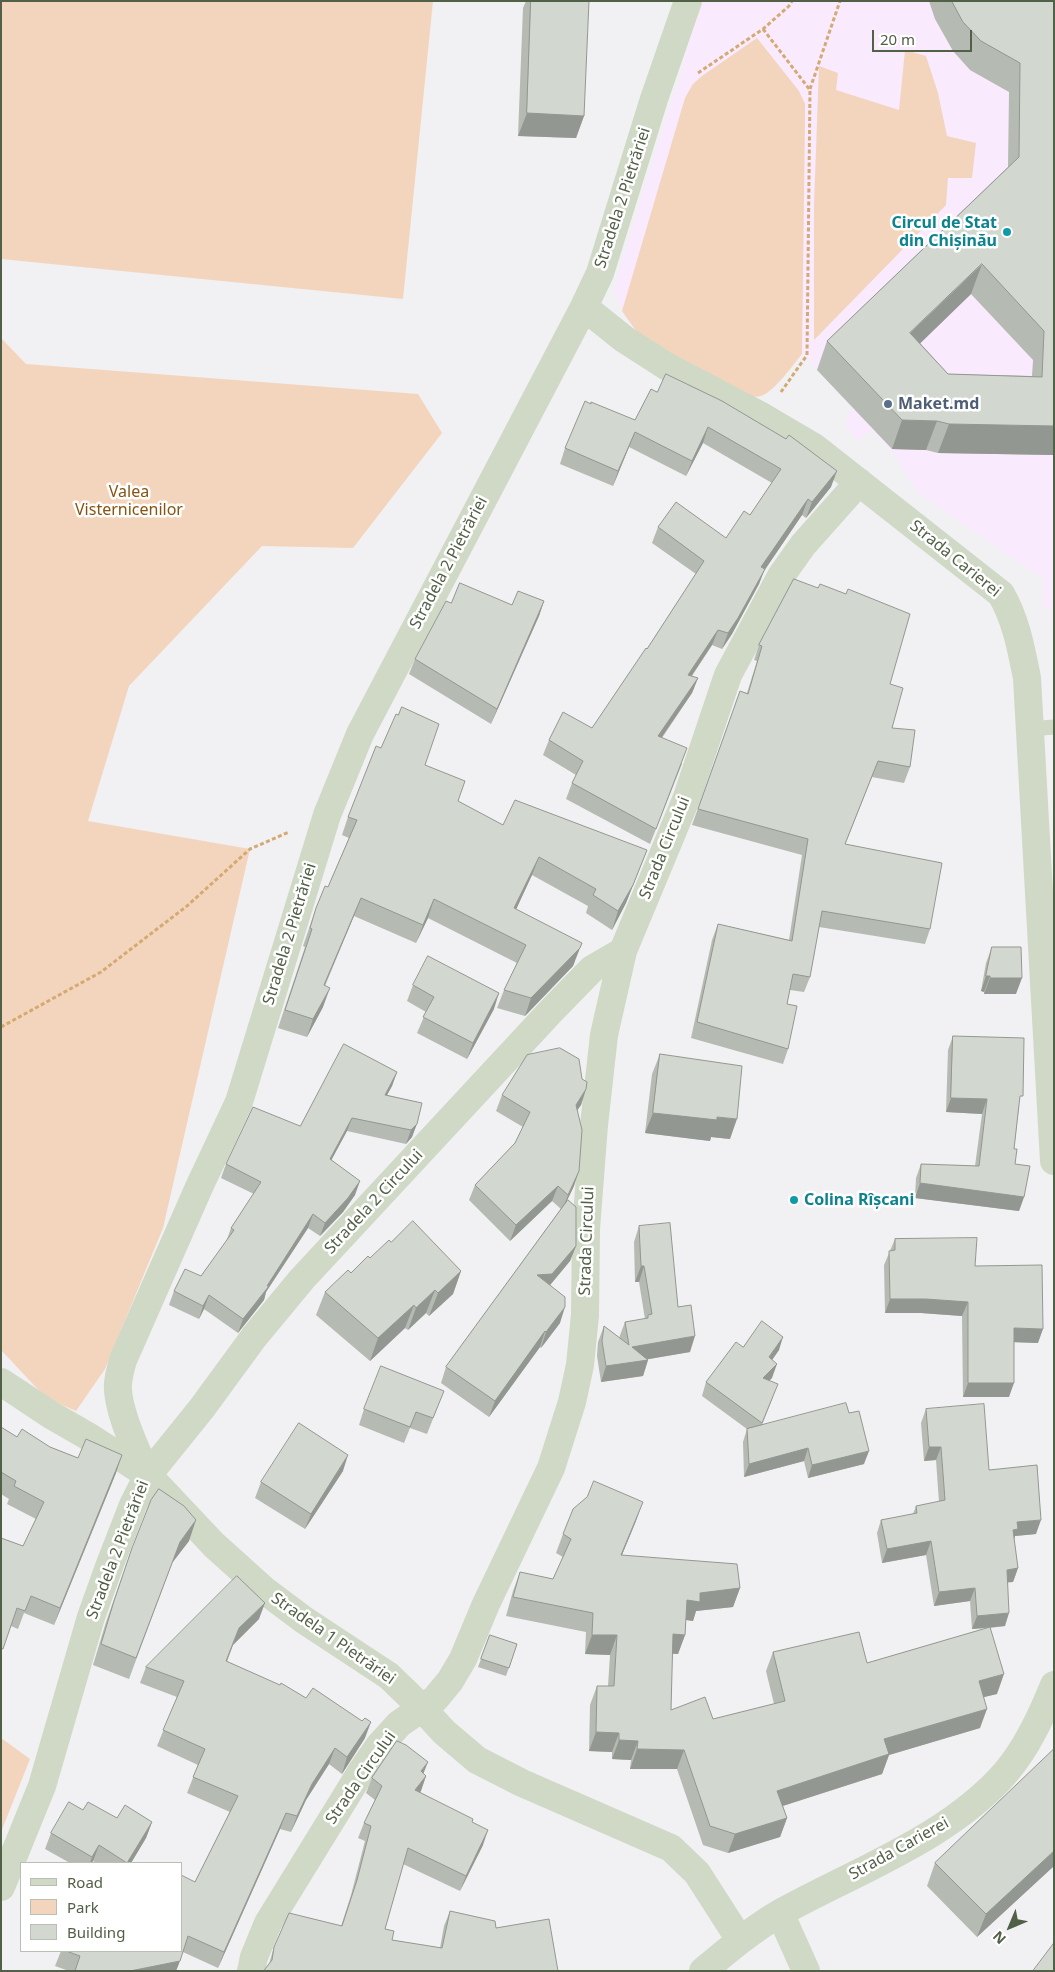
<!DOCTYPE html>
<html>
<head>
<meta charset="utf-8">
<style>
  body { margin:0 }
  #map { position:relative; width:1055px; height:1972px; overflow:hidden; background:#f1f0f3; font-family:"Noto Sans",sans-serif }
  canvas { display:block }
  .frame { position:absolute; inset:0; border:2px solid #526047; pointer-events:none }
  .legend { position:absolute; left:20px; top:1862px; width:162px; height:90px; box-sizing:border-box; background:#fff; border:1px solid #babfb5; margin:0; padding:6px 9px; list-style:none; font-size:15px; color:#526047 }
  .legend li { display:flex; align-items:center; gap:10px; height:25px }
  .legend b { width:25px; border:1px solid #babfb5 }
  .north { position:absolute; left:985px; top:1902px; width:50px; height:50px; -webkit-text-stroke:4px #fff; paint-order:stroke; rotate:225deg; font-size:14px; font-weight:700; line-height:20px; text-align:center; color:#526047 }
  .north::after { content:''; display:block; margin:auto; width:18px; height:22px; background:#526047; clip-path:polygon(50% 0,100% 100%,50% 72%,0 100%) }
  .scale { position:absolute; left:872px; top:30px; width:100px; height:22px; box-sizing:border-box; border:2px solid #526047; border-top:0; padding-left:6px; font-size:15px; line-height:18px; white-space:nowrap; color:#526047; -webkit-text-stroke:4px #fff; paint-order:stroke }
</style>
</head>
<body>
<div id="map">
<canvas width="1055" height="1972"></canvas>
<div class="frame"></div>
<ul class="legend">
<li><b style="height:6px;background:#cfd9c6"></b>Road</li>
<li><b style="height:14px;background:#f3d5bd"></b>Park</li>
<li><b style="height:14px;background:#d2d8cf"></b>Building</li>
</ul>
<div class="north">N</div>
<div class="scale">20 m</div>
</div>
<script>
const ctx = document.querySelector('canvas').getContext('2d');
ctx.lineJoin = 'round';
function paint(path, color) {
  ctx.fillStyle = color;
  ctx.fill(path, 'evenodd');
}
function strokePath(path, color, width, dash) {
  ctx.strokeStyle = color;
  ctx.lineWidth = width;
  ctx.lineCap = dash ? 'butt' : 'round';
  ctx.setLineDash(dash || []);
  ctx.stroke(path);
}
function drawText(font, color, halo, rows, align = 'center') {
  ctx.font = font + ' "Noto Sans",sans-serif';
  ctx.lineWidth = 5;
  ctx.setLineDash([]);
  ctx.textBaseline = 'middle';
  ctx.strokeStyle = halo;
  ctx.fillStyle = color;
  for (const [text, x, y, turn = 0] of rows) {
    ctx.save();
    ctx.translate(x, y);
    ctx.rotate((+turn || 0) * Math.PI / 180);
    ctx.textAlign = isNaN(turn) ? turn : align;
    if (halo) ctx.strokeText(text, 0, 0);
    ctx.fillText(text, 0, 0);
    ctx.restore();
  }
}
paint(new Path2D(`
  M699,1h355v649l-4,-43 -8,-1 2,-24h4l-131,-90 -24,-40 -22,-22 -12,11 -14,-15 7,-18 -49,-54 -34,37 -7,4 -8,2 -124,-72 -8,-14 -7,-21 1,-9 57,-186 7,-16z`), '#f9eafe');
paint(new Path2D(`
  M1,1h432l-30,298 -402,-40z
  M757,38l42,53 6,13v15l-3,235c-9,11 -28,38 -41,42 -7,2 -13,-1 -20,-3l-102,-58 -17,-24 63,-213 8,-14 9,-8z
  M905,50l21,6 12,37 9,43 29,7 -4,35h-24l-2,27 -132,135v-135l5,-139 19,7 -2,17 63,20z
  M1,338l25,26 392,30 24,39 -89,115 -91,-2 -133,140 -41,135 162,28 -87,379 -58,141 -29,42 -30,-13 -45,-48z
  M1,1738l29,21 -29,73z`), '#f3d5bd');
strokePath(new Path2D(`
  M763,29l47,61 -3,265 -26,37
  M698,73l65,-44 26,-23 3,-5
  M810,89l30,-88
  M1,1027l100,-55 86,-66 63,-57 39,-17`), '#d4a972', 3, [4, 2.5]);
strokePath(new Path2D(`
  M1030,729l24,-2`), '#cfd9c6', 15);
strokePath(new Path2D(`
  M584,307l40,32 42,27 97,51 51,30 187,147c15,26 20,54 26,84l27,483
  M1,1382l50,33 40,23 57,37 66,70 50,45 40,30 85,56 33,32 22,24 33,28 45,23 149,65 26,25 43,67
  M148,1475c-11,-22 -32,-68 -30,-92 1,-8 3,-16 5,-23l77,-175 39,-83 88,-287 33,-81 224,-427 16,-34 54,-174 34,-98
  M1,1887l41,-101 49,-169 19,-53 23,-59 15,-30 54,-67 52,-71 48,-58 250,-269 40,-41 31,-18
  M780,1913l26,58
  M251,1971l3,-14 14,-34 93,-151 18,-26 20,-22 36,-25 15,-18 13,-22 23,-55 65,-136 21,-66 8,-37 5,-50 1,-86 8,-104 10,-90 19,-84 64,-154 41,-122 53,-99 22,-31 56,-63
  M703,1971c25,-21 51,-43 79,-59 74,-41 169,-75 225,-141 21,-25 35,-56 47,-86`), '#cfd9c6', 28);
paint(new Path2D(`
  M526,1h5l53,115 -8,22 -58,-2 5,-128z
  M929,1h125v454l-116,-2 -12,-3 -34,-1 -75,-79 10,-29 181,-174 1,-75 -39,-22 -17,-19 -18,-32zM971,294l62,66 -1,16 -84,-2 -28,-31z
  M651,389l180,98 -25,31 -4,-3 -38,56 -5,13 -27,50 -10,15 -10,-4 -20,31 6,2 -6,15 -30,45 20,26 -32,80 -84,-45 6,-16 4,-8 -33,-20 6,-15 43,-12 55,-79 49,-75 -44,-31 6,-16 68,11 24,-23 22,-32 -69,-40 -17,33 -57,-29 -16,39 -53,-22 5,-16 70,-28z
  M544,601l-5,15 -48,108 -82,-50 6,-15 36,-56 61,2z
  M759,645l131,39 2,44 18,39 -6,16 -32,-6 -27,68 85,84 -5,15 -106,-17 -9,50 -6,15 -14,-2 -3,14 1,45 -5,15 -92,-26 21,-98 6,-16 71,16 13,-85 -110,-30 48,-134 7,2 10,-32 -3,-1z
  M425,765l33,37 45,23 144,25 -21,53 -14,27 -26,-17 2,-7 -56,-31 -16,34 59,52 -2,5 -48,50 -28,-8 7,-18 13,-27 -89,-45 -12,25 -62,-27 -29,70 -2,21 -16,30 -29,-9 27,-81 -2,-1 13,-38 12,-21 21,-49 -7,-3 6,-18z
  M992,947l24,47h-32v-2l-3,-1 5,-28z
  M413,985l81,24 -27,50 -50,-26 9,-21 -19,-11z
  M953,1036l66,70 -5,43 1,15 9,33 -5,14 -104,-13 1,-20 5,-14 54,2 7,-52 -36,-2 2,-62z
  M660,1054l70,85 -19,-2 -1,4 -65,-8 7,-59z
  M397,1072l-5,14 -5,9 35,8 -10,34 -6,7 -59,-13 -16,29 24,35 -12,17 -23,24 -12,-8 -42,64 -2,8 -26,33 -34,-24 -5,10 -30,-14 5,-14 27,-15 25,-34 5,-14 23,-34 -33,-16 5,-14 74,-38z
  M582,1079l4,10 -5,16 -4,5 -3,76 -7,14 9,46 -6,15 -20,24 10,38 -19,25 -1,-1 -51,70 -48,-34 5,-16 115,-158 -9,-8 -42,40 -41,-41 6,-15 40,-42 8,-16 -27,-16 6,-16z
  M639,1226l39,81 12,45 -42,7v1l-5,16 -42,6 -4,-26 1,-14 6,-16 15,12 6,-16 20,-3 -6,-37h-4l-1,-40z
  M895,1239l80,27 63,77 -24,-1 -5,55h-46l-1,-81 -41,-3h-36l-1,-48z
  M391,1242l70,29 -8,23 -24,22 -3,-3 -18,17 -3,-2 -35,33 -54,-46 9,-23z
  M743,1347l36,3 -7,10v18l-3,3 4,16 -11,28 87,-12 15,51 -56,14 -4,-17 -60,16 -1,-35 4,-13 -45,-33 4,-14z
  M438,1406l-11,28 -17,-6 -6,15 -45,-18 5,-16z
  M926,1409l63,61 47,64 -21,2 -1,3 4,29 -5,14h-6l-2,44 -15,2 7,66 -14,3 -3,31 -91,27 -7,19 -99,32 4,12 -7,19 -52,16 -25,-8 -26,-76h-47l1,-9 -19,-1v-7l-23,-1 1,-46 7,-19h11l2,-31 -25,-1 1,-22 -80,-16 7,-25 7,-19 33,7 10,-22 -7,-4 7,-19 73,-13 -14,34 118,33 -7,19 -37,4 -3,10 -7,-1 -1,15 -7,19h-6l-1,56 42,9 61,-15 -8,-33 7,-19 94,11 121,-35 -16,1 -2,-28 -36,5 -8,-51 -44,8 -5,-30 4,-13 32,-6 3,-8 23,-4 -3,-42 -12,1 -3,-38z
  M1,1427l16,10 33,10 66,26 -62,152 -30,-12 -6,16 -7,-3 -10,27v-115l22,8 13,-27 -29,-15 2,-5 -8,-5z
  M343,1471l-38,58 -50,-31 6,-16z
  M189,1541l-17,22 -43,116 -36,-14 13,-43 26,-74z
  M259,1619l-26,26 -6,17 138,76 -23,36 -13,-10 -23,36 -15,32 -11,-3 -62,139 -35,-16 -7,19h-107l-14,-5 6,-15h120l14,-69 35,-70 -43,-19 11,-28 -41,-19 20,-49 -37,-14 6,-16z
  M490,1635l27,9 -11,32 -28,-9z
  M1054,1749v117l-77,71 -50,-51 8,-23z
  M424,1774l2,2 -6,16 52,30 11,23 -23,46 -57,-27 -18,65 7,11 48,8 4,-22 6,-15 46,17 62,43h-294l5,-7 5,-17 67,-21 10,-31 14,-54 -7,-3 6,-15 11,-23 -9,-7 6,-15z
  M83,1810l34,8 35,4 -6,16 -15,25h-34l-4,-2 -1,2h-22l-25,-14 6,-16z`), '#b5bab2');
paint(new Path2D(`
  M527,113l57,3 -8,22 -58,-2z
  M982,264l-11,30 -71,69 10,-30z
  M902,420l35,1 -11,29 -34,-1z
  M949,424l105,2v29l-116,-2z
  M708,427l-5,16 -17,33 6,-15z
  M635,432l-6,15 -16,39 5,-15z
  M837,471l-6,16 -25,31 6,-16z
  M808,499l-6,16 -38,56 -5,13 -27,50 -10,15 6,-16 33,-66z
  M544,601l-5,15 -48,108 6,-15z
  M718,630l-6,15 -30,45 6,-15z
  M698,678l-6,15 -40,58 6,-15z
  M647,850l-21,53 -14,27 6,-19z
  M539,857l-7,18 -24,52 6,-19z
  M361,898l-7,18 -37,87 7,-18z
  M434,899l-6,19 -12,25 7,-18z
  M582,943l-9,23 -48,50 6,-18z
  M986,976h4l-6,16 -3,-1z
  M990,978h32l-6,16h-32z
  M330,988l-7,19 -16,30 6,-18z
  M499,993l-5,16 -27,50 6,-16z
  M397,1072l-5,14 -12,22 5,-13z
  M586,1089l-5,16 -11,16 6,-16z
  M951,1098l36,1 -5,15 -36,-2z
  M653,1113l64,4 20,2 -7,20 -19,-2 -1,4 -65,-8z
  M352,1118l-5,13 -22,41 5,-13z
  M417,1124l-5,13 -6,7 5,-14z
  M579,1171l-5,15 -12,25 6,-16z
  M360,1181l-5,14 -12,17 -23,24 5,-13z
  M920,1183l104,14 -5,14 -104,-13z
  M558,1186l-6,15 -42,40 6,-16z
  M313,1214l-5,14 -42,64 -2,8 -26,33 5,-14 24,-33z
  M576,1246l-6,15 -24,29 -9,-15z
  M641,1266h3l-5,16h-4z
  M461,1271l-8,23 -24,22 9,-23z
  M435,1290l-9,23 -18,17 8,-22z
  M209,1295l-5,14 -5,10 4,-13z
  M890,1299h36l42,3 -6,14 -41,-3h-36z
  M414,1305l-9,23 -35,33 8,-23z
  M565,1307l-5,16 -19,25 5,-16z
  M1014,1328l29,1 -5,14 -29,-1z
  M545,1331l-5,16 -51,70 6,-16z
  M695,1336l-5,16 -64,11 6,-16z
  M783,1337l-4,13 -14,20 4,-13z
  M648,1360l-5,16 -42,6 5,-16z
  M777,1364l-5,14 -14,13 5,-13z
  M968,1383h46l-5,14h-46z
  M929,1447h12l-5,13 -12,1z
  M808,1448l-4,13 -60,16 5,-13z
  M869,1451l-5,13 -56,14 4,-13z
  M122,1455l-6,18 -62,152 6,-17z
  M348,1455l-5,16 -38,58 6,-15z
  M643,1502l-7,19 -22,53 7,-19z
  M196,1520l-7,21 -17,22 -43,116 51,-137z
  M1041,1520l-5,14 -21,2 -2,7v-13l4,-8z
  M931,1541l-5,14 -44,8 5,-14z
  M1018,1568l-5,14 -11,1 5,-13z
  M740,1588l-7,19 -37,4 -3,10 -13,-2 7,-19 13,-7z
  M975,1588l-5,13 -36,5 5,-14z
  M265,1603l-6,16 -26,26 -13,33 19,-50z
  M1009,1613l-4,13 -33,3 5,-13z
  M673,1634l12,1 -7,19 -12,-1z
  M592,1635h25l-7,20 -25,-1z
  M1004,1674l-7,20 -25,6 7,-19z
  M987,1709l-7,19 -91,27 -7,19 -112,36 7,-19 107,-52z
  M371,1722l-6,16 -23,36 5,-17z
  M596,1732l23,1 -7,19 -23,-1z
  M619,1740l19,1 -7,19 -19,-1z
  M335,1748l-6,16 -23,36 -15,32 6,-16 15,-32z
  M637,1749l47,1 -7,19h-47z
  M428,1762l-6,15 -1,-6z
  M426,1776l-5,15 -11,14 5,-15z
  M286,1813l-6,16 -62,139 6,-16z
  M787,1818l-7,19 -52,16 7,-19z
  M152,1822l-6,16 -15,25h-4z
  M488,1830l-5,15 -23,46 6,-15z
  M99,1845l-6,16 -1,2h-2l2,-6z
  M1054,1851v15l-77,71 9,-23z
  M180,1961l-4,10h-46z`), '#939791');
const building = new Path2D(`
  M531,1h58l-5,115 -57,-3z
  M952,1h102v425l-105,-2 -12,-3 -35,-1 -75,-79 192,-184 1,-94 -39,-22 -18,-19zM982,264l62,67 -2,46 -94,-3 -38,-41z
  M666,374l56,27 64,38 3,-4 48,36 -25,31 -4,-3 -47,68 4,2 -27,49 -10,15 -10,-3 -30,45 10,3 -40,58 29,12 -31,81 -84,-46 11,-22 -34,-21 14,-28 29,16 54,-80 1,1 57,-88 -46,-34 18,-25 50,36 18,-27 6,4 31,-46 -73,-42 -16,34 -57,-29 -17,39 -53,-23 20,-47 6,3v-2l44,18 16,-31 6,3z
  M794,579l24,9 2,-4 26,10 2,-5 62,25 -20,70 13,4 -11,40 23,2 -5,37 -32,-6 -33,83 97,19 -12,66 -108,-18 -12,66 -17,-3 -6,30 10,2 -9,43 -91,-27 21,-98 74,17 16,-102 -110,-30 42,-118 8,3 14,-48 -3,-1z
  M460,583l52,22 6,-14 26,10 -47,108 -82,-50 31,-58 5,2z
  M402,707l37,17 -14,41 40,16 -7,20 45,24 12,-25 132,50 -14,35 -15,26 -25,-16 3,-6 -57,-32 -25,51 68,35 -2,5 -49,50 -27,-8 22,-45 -92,-46 -11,26 -62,-27 -37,87 6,3 -17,31 -28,-9 27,-81 -2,-1 6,-20 9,-22 3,1 29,-67 -9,-3 28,-71 5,2 15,-34 2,1z
  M992,947h29l1,31h-32v-2h-4z
  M428,956l71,37 -26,50 -50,-26 11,-20 -21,-12z
  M953,1036l71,2 -1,58h-3l-6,53h3l-2,15 15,2 -6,31 -104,-14 1,-19 58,2 8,-67 -36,-1z
  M344,1044l53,28 -12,23 37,8 -5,21 -6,6 -59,-12 -22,41 30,22 -12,17 -23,25 -12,-9 -46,72h2l-26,33 -34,-24 -6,11 -29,-15 11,-22 16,7 33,-46 -3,-2 30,-46 -35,-18 27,-57 47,19z
  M560,1048l19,11 3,20 5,3 -1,7 -10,16 6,25 -3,41 -11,24 -10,-9 -42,39 -41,-40 40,-42 15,-31 -28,-17 25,-40z
  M660,1054l82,12 -5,53 -20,-2v3l-64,-7z
  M568,1200l8,7v39l-24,28 -15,1 28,22v10l-19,25 -1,-1 -50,70 -49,-34z
  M413,1221l48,50 -23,22 -3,-3 -19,18 -2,-3 -36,33 -53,-46 23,-22 3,3 17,-17 2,2 19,-18 2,2z
  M670,1223l8,84 13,-2 4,31 -63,11 16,13 -42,6 -4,-25 2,-15 25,19 -4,-23 23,-4v-3l4,-1 -8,-48h-3l-2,-40z
  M977,1238l-2,28 67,-1 1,64 -29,-1v55h-46v-81l-42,-3h-36l-1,-48 6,-1v-11z
  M762,1321l21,16 -14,20 8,7 -14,14 15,6 -16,39 -56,-41 30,-40 7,5z
  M381,1366l63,25 -11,27 -17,-6 -6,15 -46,-18z
  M846,1403l3,10 10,-2 10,40 -57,14 -4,-17 -59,16 -2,-35z
  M984,1404l5,66 48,-5 4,55 -24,2 1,7 -5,1 5,38 -11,2 2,43 -32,3 -2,-28 -36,4 -8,-51 -44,8 -6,-29 36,-7 -1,-7 29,-6 -4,-53h-12l-3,-38z
  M299,1423l49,32 -37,59 -50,-32z
  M1,1427l16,10 5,-8 28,18 28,11 8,-19 36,16 -62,153 -29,-12 -6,15 -8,-3 -14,41 -2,-1v-110l22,8 21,-44 -30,-16 2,-5 -15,-9z
  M594,1481l49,21 -22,53 116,9 3,24 -40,5v9l-13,-2 -2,35 -12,-1 -2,76 34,-13 8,22 72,-18 -12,-49 86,-20 8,31 123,-36 14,47 -25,7 8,28 -103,30 5,15 -112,37 10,27 -52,16 -25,-8 -26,-76 -47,-1 1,-8 -19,-1v-7l-23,-1 1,-46h17l3,-51h-25l1,-22 -80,-16 7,-25 33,7 18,-40 -8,-5 10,-25 14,-12z
  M159,1489l25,17 12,14 -16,22 -44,116 -35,-14 13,-43 18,-53 19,-48z
  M237,1576l28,27 -26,25 -13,33 54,24 1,-2 25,15 7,-10 49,33 3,-3 6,4 -24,35 -12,-9 -23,36 -15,32 -11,-3 -62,139 -36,-16 -8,25 -50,10h-55l5,-15 -14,-5h115v-76l14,7 43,-86 -45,-19 12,-28 -42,-19 21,-49 -38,-14z
  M490,1635l27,9 -8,24 -28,-9z
  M397,1741l9,4 22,17 -7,9 5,5 -11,14 58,29 -1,3 16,8 -22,46 -58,-28 -23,81 9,2 -2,9 50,8 8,-37 45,10 1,7 53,-9 9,52h-294l1,-2 7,-9 2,-13 15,-34 53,13 15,-46 14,-54 -7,-3 18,-37 -10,-8z
  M1054,1749v102l-68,63 -51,-51z
  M69,1802l14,8 5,-8 29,16 8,-13 27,17 -25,41 -28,-18 -7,12 -41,-24z
  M1054,1943v28h-21z`);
paint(building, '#d2d8cf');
strokePath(building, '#939791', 1);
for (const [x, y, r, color] of [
  [1007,232,5,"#0f9aa8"],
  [888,404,5,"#5c6f8a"],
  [794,1200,5,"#0f9aa8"]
]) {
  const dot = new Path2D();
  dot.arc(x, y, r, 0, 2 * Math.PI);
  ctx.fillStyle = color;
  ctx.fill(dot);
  strokePath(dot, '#fff', 2);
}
drawText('16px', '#526047', '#fff', [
  ["Stradela 2 Pietrăriei",623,198,-72],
  ["Strada Carierei",955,559,39],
  ["Stradela 2 Pietrăriei",449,563,-62],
  ["Strada Circului",665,848,-68],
  ["Stradela 2 Pietrăriei",290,934,-73],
  ["Stradela 2 Circului",374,1202,-47],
  ["Strada Circului",587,1241,-88],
  ["Stradela 2 Pietrăriei",118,1550,-69],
  ["Stradela 1 Pietrăriei",333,1639,35],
  ["Strada Circului",361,1778,-55],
  ["Strada Carierei",899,1849,-29]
]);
drawText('bold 16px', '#0d838f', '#fff', [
  ["Circul de Stat",997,223],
  ["din Chișinău",997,241],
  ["Colina Rîșcani",804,1200,"left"]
], 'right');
drawText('bold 16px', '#4e5e75', '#fff', [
  ["Maket.md",898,404]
], 'left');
drawText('16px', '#885310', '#fff', [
  ["Valea",129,492],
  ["Visternicenilor",129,510]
]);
</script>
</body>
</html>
